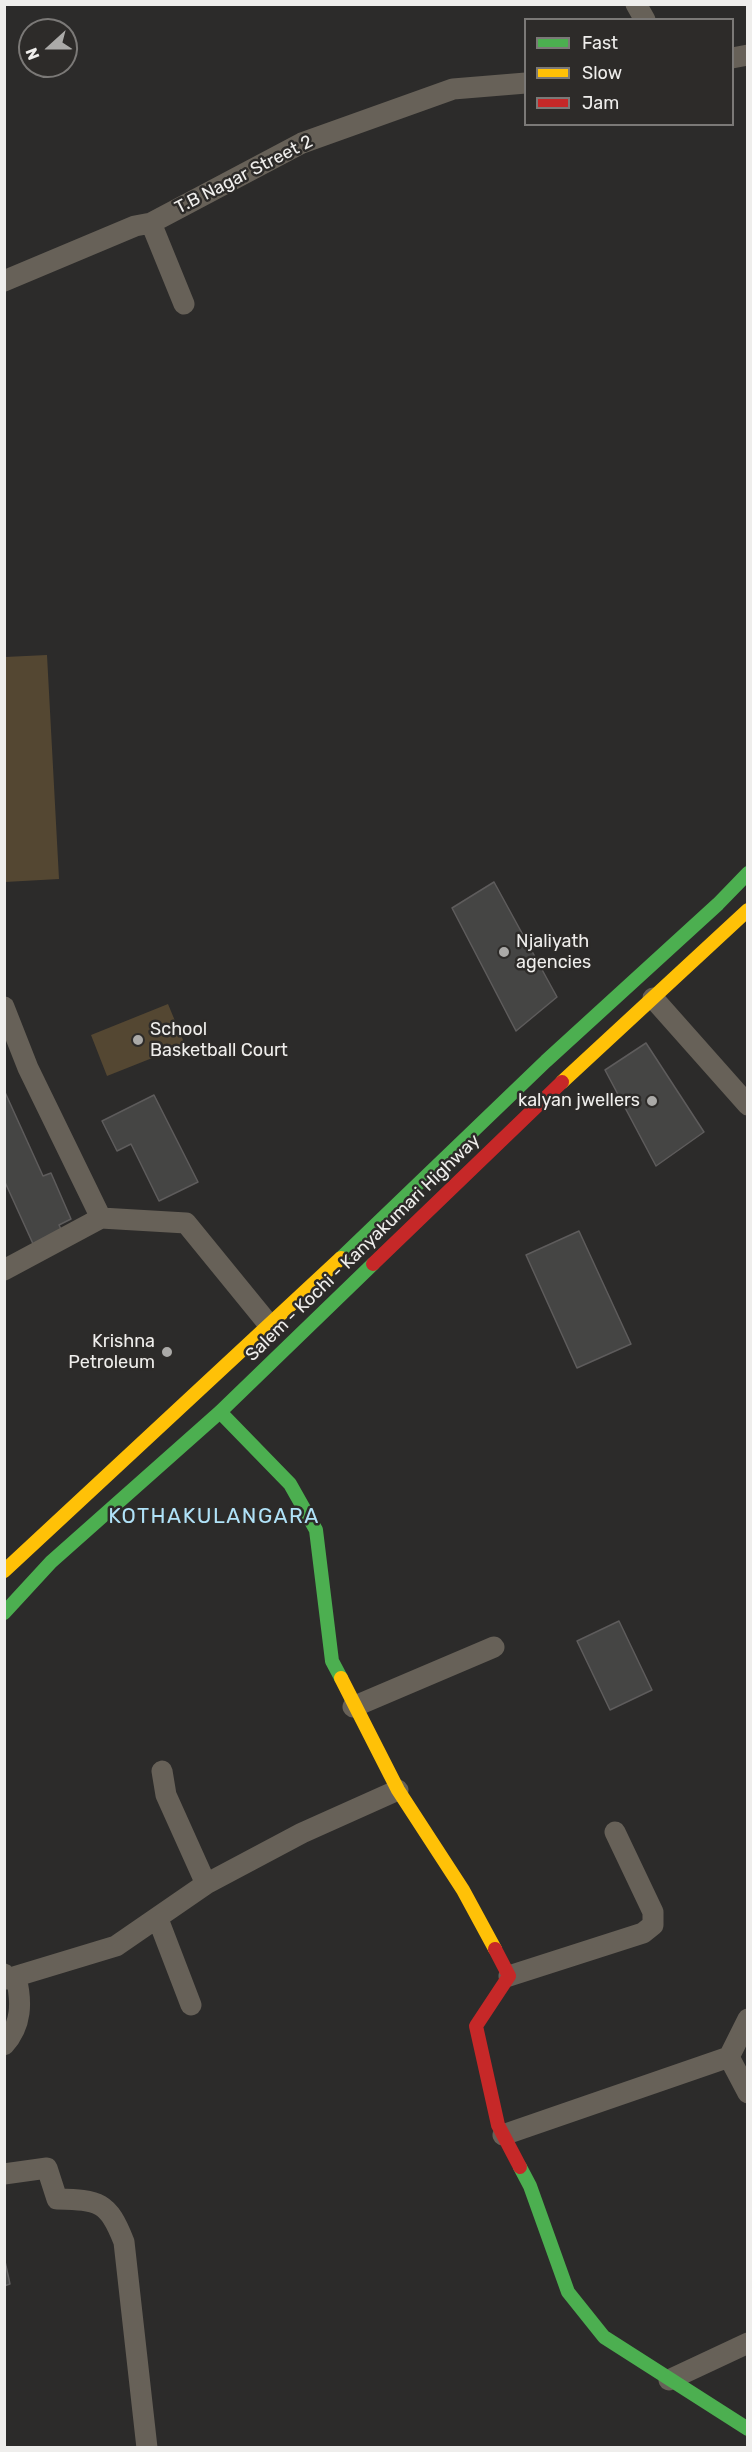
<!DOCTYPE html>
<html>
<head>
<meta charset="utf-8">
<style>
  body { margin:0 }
  #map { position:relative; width:752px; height:2452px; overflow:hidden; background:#2c2b2a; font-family:Rubik,sans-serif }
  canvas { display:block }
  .frame { position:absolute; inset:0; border:6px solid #efeeec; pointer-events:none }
  .legend { position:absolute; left:524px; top:18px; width:210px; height:108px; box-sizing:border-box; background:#2d2b29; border:2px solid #7b7977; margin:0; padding:8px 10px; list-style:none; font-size:18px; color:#efeeec }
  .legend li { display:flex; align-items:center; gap:12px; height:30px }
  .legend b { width:30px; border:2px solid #7b7977 }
  .north { position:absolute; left:18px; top:18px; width:60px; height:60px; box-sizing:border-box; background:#2d2b29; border:2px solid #7b7977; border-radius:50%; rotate:249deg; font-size:16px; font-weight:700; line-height:24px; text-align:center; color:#efeeec }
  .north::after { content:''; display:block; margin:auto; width:21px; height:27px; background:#abaaa8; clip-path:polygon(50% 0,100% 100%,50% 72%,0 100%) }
</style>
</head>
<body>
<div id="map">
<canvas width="752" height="2452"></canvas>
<div class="frame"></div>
<ul class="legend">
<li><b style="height:8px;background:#4caf50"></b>Fast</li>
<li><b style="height:8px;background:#ffc107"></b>Slow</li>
<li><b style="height:8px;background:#c62828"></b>Jam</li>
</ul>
<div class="north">N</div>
</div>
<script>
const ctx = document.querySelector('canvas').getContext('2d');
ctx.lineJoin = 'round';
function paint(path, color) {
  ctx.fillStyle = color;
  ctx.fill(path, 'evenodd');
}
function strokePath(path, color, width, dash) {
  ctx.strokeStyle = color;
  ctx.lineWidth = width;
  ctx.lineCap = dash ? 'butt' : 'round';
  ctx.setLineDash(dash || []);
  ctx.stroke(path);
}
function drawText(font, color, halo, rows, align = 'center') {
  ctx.font = font + ' Rubik,sans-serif';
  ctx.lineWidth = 5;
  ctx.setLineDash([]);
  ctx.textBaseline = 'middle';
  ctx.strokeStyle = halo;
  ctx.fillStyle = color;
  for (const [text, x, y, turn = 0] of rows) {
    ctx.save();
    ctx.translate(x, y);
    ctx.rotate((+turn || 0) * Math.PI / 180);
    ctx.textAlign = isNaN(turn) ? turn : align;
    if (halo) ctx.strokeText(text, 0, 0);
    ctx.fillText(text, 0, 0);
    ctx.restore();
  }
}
paint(new Path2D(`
  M47,655l12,224 -54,3v-225z
  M168,1004l17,41 -78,31 -16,-41z`), '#544732');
const building = new Path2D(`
  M494,882l63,115 -41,34 -64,-123z
  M646,1043l58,89 -48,34 -51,-96z
  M4,1090l39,86 8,-3 20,46 -12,6 7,15 -32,6 -30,-66z
  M154,1095l44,87 -39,19 -28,-57 -14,7 -15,-30z
  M579,1231l52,113 -54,24 -51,-113z
  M619,1621l33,69 -42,20 -33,-69z
  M4,2257l6,27 -6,2z`);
paint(building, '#454544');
strokePath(building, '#5e5c5c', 1.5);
strokePath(new Path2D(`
  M636,4l9,16
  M732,58l16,-3
  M151,223l33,81
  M4,281l131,-55 16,-3 151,-80 151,-54 73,-6
  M653,998l95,107
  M4,1007l24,61 73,150 85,5 84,103
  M4,1270l97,-52
  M353,1707l141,-60
  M162,1771l4,24 40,89
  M158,1919l33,86
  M4,1974l3,5 109,-33 90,-62 96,-51 96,-43
  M509,1976l134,-43 10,-8v-13l-38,-80
  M748,2019l-19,38 19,36
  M4,2045c18,-20 18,-43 12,-68
  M503,2135l226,-78
  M4,2174l43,-6 10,31c42,1 51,2 67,43l23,206
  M669,2380l79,-37`), '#676158', 21);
strokePath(new Path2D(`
  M341,1258l205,-197 172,-157 30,-31
  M220,1412l70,72 26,46 16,131 9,17
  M4,1613l47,-51 169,-150 153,-148
  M520,2167l10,19 38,106 36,45 144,92`), '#4caf50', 14);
strokePath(new Path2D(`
  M562,1082l186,-172
  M4,1571l337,-313
  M341,1678l57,112 65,100 32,59`), '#ffc107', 14);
strokePath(new Path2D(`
  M373,1264l189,-182
  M495,1949l14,27 -33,50 22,99 22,42`), '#c62828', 14);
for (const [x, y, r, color] of [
  [504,952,6,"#abaaa8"],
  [138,1040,6,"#abaaa8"],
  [652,1101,6,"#abaaa8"],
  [167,1352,6,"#abaaa8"]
]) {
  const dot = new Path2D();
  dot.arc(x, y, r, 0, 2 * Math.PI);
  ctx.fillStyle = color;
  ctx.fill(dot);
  strokePath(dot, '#2d2b29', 2);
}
drawText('18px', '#efeeec', '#2d2b29', [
  ["T.B Nagar Street 2",244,175,-27],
  ["Salem - Kochi - Kanyakumari Highway",363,1248,-44]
]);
drawText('18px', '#efeeec', '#2d2b29', [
  ["Njaliyath",516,942],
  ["agencies",516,963],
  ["School",150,1030],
  ["Basketball Court",150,1051],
  ["kalyan jwellers",640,1101,"right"],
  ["Krishna",155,1342,"right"],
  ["Petroleum",155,1363,"right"]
], 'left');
ctx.letterSpacing = '1.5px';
drawText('21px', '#b0e2f8', '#2d2b29', [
  ["KOTHAKULANGARA",214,1517]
]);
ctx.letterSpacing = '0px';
</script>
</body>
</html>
